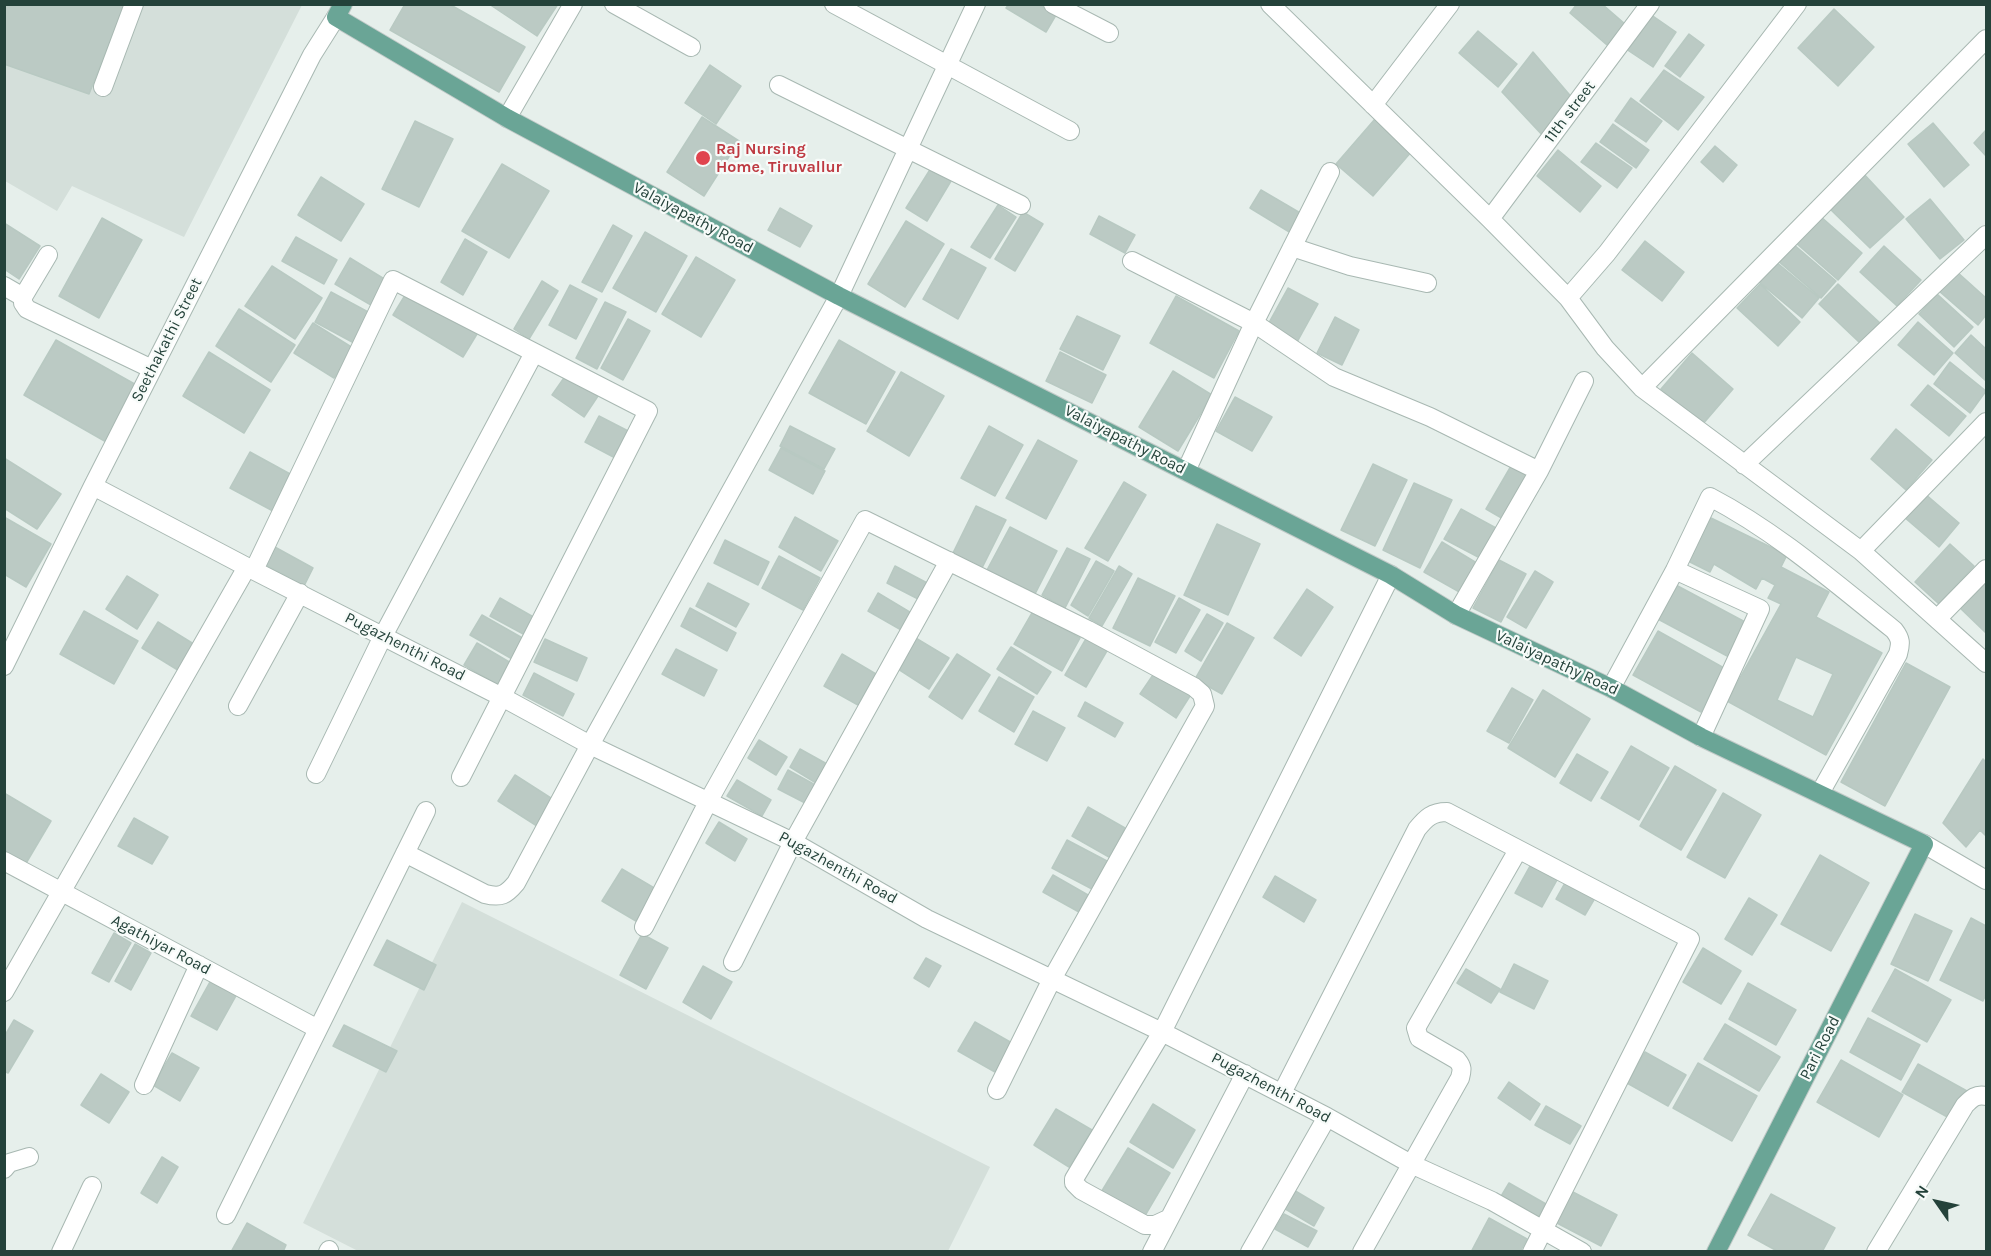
<!DOCTYPE html>
<html>
<head>
<meta charset="utf-8">
<style>
  body { margin:0 }
  #map { position:relative; width:1991px; height:1256px; overflow:hidden; background:#e6efeb; font-family:Karla,sans-serif }
  canvas { display:block }
  .frame { position:absolute; inset:0; border:6px solid #24423a; pointer-events:none }
  .north { position:absolute; left:1907px; top:1172px; width:60px; height:60px; -webkit-text-stroke:4px #f7fbf9; paint-order:stroke; rotate:304deg; font-size:16px; font-weight:700; line-height:24px; text-align:center; color:#24423a }
  .north::after { content:''; display:block; margin:auto; width:21px; height:27px; background:#24423a; clip-path:polygon(50% 0,100% 100%,50% 72%,0 100%) }
</style>
</head>
<body>
<div id="map">
<canvas width="1991" height="1256"></canvas>
<div class="frame"></div>
<div class="north">N</div>
</div>
<script>
const ctx = document.querySelector('canvas').getContext('2d');
ctx.lineJoin = 'round';
function paint(path, color) {
  ctx.fillStyle = color;
  ctx.fill(path, 'evenodd');
}
function strokePath(path, color, width, dash) {
  ctx.strokeStyle = color;
  ctx.lineWidth = width;
  ctx.lineCap = dash ? 'butt' : 'round';
  ctx.setLineDash(dash || []);
  ctx.stroke(path);
}
function drawText(font, color, halo, rows, align = 'center') {
  ctx.font = font + ' Karla,sans-serif';
  ctx.lineWidth = 4.5;
  ctx.setLineDash([]);
  ctx.textBaseline = 'middle';
  ctx.strokeStyle = halo;
  ctx.fillStyle = color;
  for (const [text, x, y, turn = 0] of rows) {
    ctx.save();
    ctx.translate(x, y);
    ctx.rotate((+turn || 0) * Math.PI / 180);
    ctx.textAlign = isNaN(turn) ? turn : align;
    if (halo) ctx.strokeText(text, 0, 0);
    ctx.fillText(text, 0, 0);
    ctx.restore();
  }
}
paint(new Path2D(`
  M5,5h297l-118,232 -112,-51 -15,25 -52,-30z
  M462,902l528,265 -42,84 -588,1 -57,-29z`), '#d4dfda');
const building = new Path2D(`
  M4,4h121l-36,90 -85,-30z
  M405,4h44l76,43 -26,45 -109,-62z
  M489,4h69l-21,32z
  M1009,4h29l18,11 -10,17 -40,-24z
  M1577,4h25l23,20 -18,21 -37,-32z
  M1834,9l40,38 -36,39 -40,-38z
  M1650,14l26,18 -23,35 -27,-18z
  M1478,31l39,33 -19,23 -39,-34z
  M1689,34l15,11 -24,32 -15,-11z
  M1533,52l41,48 -29,38 -43,-46z
  M710,65l31,21 -25,38 -31,-21z
  M1664,70l40,27 -26,33 -38,-29z
  M1631,98l31,23 -16,21 -31,-21z
  M702,117l37,24 -35,55 -37,-24z
  M1375,119l37,32 -39,45 -37,-32z
  M415,121l38,18 -34,68 -37,-18z
  M1933,123l36,42 -25,22 -36,-43z
  M1613,124l36,26 -13,18 -36,-26z
  M1986,130v26l-12,-13z
  M1596,143l36,25 -15,20 -36,-26z
  M1715,146l22,19 -14,17 -22,-20z
  M1558,150l43,36 -21,26 -43,-36z
  M502,164l47,27 -40,67 -47,-27z
  M931,168l20,13 -24,40 -21,-13z
  M1862,172l42,45 -34,31 -42,-41z
  M321,177l43,27 -23,37 -43,-26z
  M1261,190l41,24 -11,19 -41,-25z
  M1930,199l34,41 -24,19 -34,-40z
  M998,205l18,12 -26,41 -19,-11z
  M780,208l32,18 -12,21 -32,-17z
  M1023,212l20,12 -28,47 -20,-12z
  M1099,216l36,19 -10,18 -35,-19z
  M1820,216l42,37 -24,27 -42,-37z
  M102,218l40,22 -43,78 -40,-22z
  M906,221l38,23 -39,63 -37,-23z
  M4,223l36,23 -21,33 -15,-10z
  M613,225l19,11 -30,56 -20,-10z
  M645,232l42,24 -31,56 -43,-24z
  M296,237l41,23 -13,24 -42,-23z
  M465,239l22,13 -24,43 -22,-13z
  M1645,241l39,31 -22,29 -40,-31z
  M1792,243l44,38 -15,17 -44,-38z
  M1884,246l37,34 -24,26 -37,-34z
  M951,249l35,19 -28,51 -35,-20z
  M696,257l39,23 -34,57 -39,-23z
  M350,258l36,22 -15,25 -36,-21z
  M1775,261l44,37 -17,20 -44,-37z
  M272,266l50,32 -27,41 -50,-33z
  M1956,271l30,27v17l-8,10 -39,-34z
  M542,281l16,10 -29,48 -15,-10z
  M1760,284l40,38 -22,24 -41,-38z
  M1838,284l42,39 -20,20 -41,-39z
  M570,285l27,14 -21,40 -27,-14z
  M1288,288l30,16 -22,40 -30,-16z
  M331,292l39,21 -16,30 -39,-21z
  M407,292l70,42 -14,23 -70,-42z
  M1937,294l36,33 -19,20 -35,-33z
  M1176,296l63,35 -25,47 -64,-35z
  M605,302l21,10 -29,57 -21,-11z
  M239,309l56,36 -24,37 -55,-36z
  M1077,316l43,20 -17,34 -43,-21z
  M1335,317l24,13 -17,35 -25,-12z
  M628,319l22,12 -27,49 -22,-12z
  M1918,322l35,31 -19,22 -36,-30z
  M313,323l40,25 -19,30 -40,-25z
  M1971,335l15,14v32l-31,-28z
  M56,340l84,47 -32,56 -84,-48z
  M839,340l56,32 -29,52 -57,-31z
  M209,352l61,38 -26,43 -61,-37z
  M1060,352l46,23 -14,28 -46,-22z
  M1692,353l41,36 -31,36 -41,-36z
  M1950,362l36,29 -16,22 -36,-29z
  M1173,371l39,24 -34,56 -39,-24z
  M901,372l43,24 -35,60 -42,-25z
  M566,375l32,21 -14,21 -32,-22z
  M1928,385l38,31 -17,20 -38,-31z
  M1235,397l37,20 -20,34 -36,-20z
  M599,416l35,18 -15,26 -34,-18z
  M790,426l45,23 -11,20 -44,-23z
  M989,426l34,19 -28,51 -34,-18z
  M1896,429l36,31 -26,30 -35,-31z
  M1038,440l39,21 -31,58 -40,-21z
  M781,448l44,23 -12,23 -44,-24z
  M250,452l42,23 -19,36 -43,-23z
  M4,458l57,36 -24,35 -33,-21z
  M1373,464l34,16 -32,66 -34,-16z
  M1511,466l19,11 -25,43 -19,-11z
  M1124,482l22,13 -38,66 -23,-13z
  M1414,483l38,17 -32,68 -37,-18z
  M1924,493l35,30 -20,24 -35,-30z
  M976,506l30,14 -26,52 -29,-15z
  M1461,509l35,19 -16,30 -36,-19z
  M4,517l47,27 -25,43 -22,-13z
  M795,517l43,24 -17,30 -42,-24z
  M1711,518l76,37 -6,12 48,25 -13,25 66,36 -56,102 -99,-54 54,-97 -13,-6 7,-13 -13,-7 -6,11 -42,-25 -4,8 -22,-11zM1796,657l37,17 -20,43 -36,-17z
  M1217,524l43,20 -32,71 -44,-20z
  M1010,527l47,24 -22,43 -48,-24z
  M725,540l44,22 -11,23 -44,-22z
  M1442,542l38,23 -17,29 -39,-22z
  M1950,544l24,22 -35,38 -24,-22z
  M273,546l40,22 -9,18 -40,-22z
  M1067,548l23,11 -25,49 -23,-13z
  M779,556l41,22 -17,32 -41,-22z
  M1499,560l27,14 -25,48 -28,-14z
  M1096,561l18,10 -26,45 -17,-11z
  M895,566l36,19 -9,16 -35,-18z
  M1119,566l13,8 -30,52 -13,-8z
  M1535,571l18,11 -27,46 -19,-11z
  M127,576l31,19 -21,34 -31,-20z
  M1986,577v56l-28,-27z
  M1138,578l37,18 -25,50 -37,-18z
  M708,583l41,21 -13,23 -40,-21z
  M1674,584l73,39 -18,34 -73,-39z
  M1307,589l26,18 -32,49 -27,-18z
  M878,593l35,21 -10,17 -35,-20z
  M500,598l37,21 -10,17 -37,-20z
  M1179,598l21,12 -24,43 -21,-11z
  M690,608l46,25 -9,18 -46,-25z
  M84,611l54,30 -24,43 -54,-30z
  M1033,611l47,27 -18,33 -48,-27z
  M1207,614l16,9 -22,38 -16,-10z
  M482,615l44,25 -12,20 -44,-25z
  M158,622l39,24 -16,26 -39,-24z
  M1227,623l27,15 -32,56 -27,-15z
  M1658,631l66,37 -23,44 -68,-37z
  M914,637l35,21 -20,31 -34,-22z
  M1087,637l21,12 -22,38 -21,-12z
  M545,639l42,19 -10,23 -43,-19z
  M477,643l34,20 -13,22 -34,-20z
  M1011,647l40,25 -14,22 -40,-25z
  M676,649l41,21 -13,26 -42,-22z
  M842,654l34,20 -18,31 -34,-19z
  M957,654l33,21 -28,44 -33,-22z
  M1906,663l44,24 -65,119 -44,-24z
  M1155,672l35,24 -14,22 -36,-24z
  M534,673l40,21 -11,22 -40,-21z
  M999,677l35,20 -20,35 -35,-21z
  M1512,688l21,12 -24,43 -22,-12z
  M1543,690l47,29 -35,58 -47,-29z
  M1085,702l38,21 -8,14 -37,-21z
  M1033,711l32,17 -18,33 -32,-17z
  M759,740l28,17 -11,18 -28,-17z
  M1631,746l38,22 -30,52 -38,-22z
  M800,749l27,15 -11,19 -26,-16z
  M1577,754l31,18 -17,29 -31,-18z
  M1983,759l3,3v74l-6,-6 -14,17 -23,-24z
  M1675,766l41,24 -35,60 -41,-24z
  M788,770l31,17 -10,18 -31,-16z
  M515,775l39,25 -17,26 -39,-25z
  M737,780l34,20 -9,16 -35,-20z
  M4,793l47,28 -26,44 -21,-12z
  M1723,793l38,22 -36,63 -38,-21z
  M1088,807l37,21 -16,29 -37,-21z
  M134,818l34,19 -16,27 -34,-18z
  M719,822l28,17 -12,22 -29,-18z
  M1067,840l40,21 -15,28 -40,-21z
  M1820,855l49,28 -38,68 -50,-27z
  M1530,866l27,14 -15,27 -27,-14z
  M622,869l39,23 -20,32 -39,-23z
  M1053,875l35,20 -9,17 -36,-20z
  M1275,876l41,24 -12,22 -41,-25z
  M1566,881l29,17 -10,17 -29,-16z
  M1749,898l28,17 -25,40 -27,-16z
  M1915,914l37,17 -24,50 -37,-17z
  M1971,918l15,8v68l-3,7 -43,-21z
  M114,933l17,10 -22,39 -17,-9z
  M642,934l26,14 -22,41 -26,-14z
  M387,940l49,25 -12,25 -50,-25z
  M135,944l16,9 -20,37 -16,-9z
  M1703,948l38,23 -20,33 -38,-22z
  M926,958l15,8 -12,21 -15,-9z
  M1514,964l34,17 -14,28 -34,-17z
  M703,966l29,16 -21,37 -28,-17z
  M1466,969l34,20 -9,14 -34,-20z
  M1895,969l56,31 -24,42 -55,-31z
  M211,980l26,14 -20,36 -26,-14z
  M1748,983l48,27 -20,35 -47,-26z
  M1868,1018l52,27 -19,35 -51,-28z
  M14,1020l19,11 -25,42 -4,-2v-34z
  M975,1022l37,21 -17,29 -37,-21z
  M1725,1024l55,33 -21,34 -55,-32z
  M344,1025l53,26 -11,21 -53,-26z
  M1645,1052l41,23 -18,31 -41,-23z
  M172,1053l27,15 -19,33 -27,-16z
  M1841,1060l62,35 -24,42 -62,-35z
  M1698,1063l59,33 -25,45 -59,-33z
  M1918,1064l49,27 -16,28 -49,-27z
  M101,1074l28,18 -20,31 -28,-18z
  M1509,1082l31,22 -10,16 -32,-22z
  M1153,1104l42,26 -22,38 -43,-26z
  M1546,1106l35,20 -11,18 -35,-19z
  M1056,1109l36,21 -23,37 -35,-22z
  M1128,1148l42,25 -27,46 -43,-25z
  M162,1157l16,10 -21,36 -16,-10z
  M1509,1183l37,21 -9,15 -37,-21z
  M1292,1189l32,19 -10,18 -32,-19z
  M1571,1191l46,24 -16,31 -46,-24z
  M1771,1194l64,34 -13,24h-43l-31,-17z
  M1284,1214l33,17 -9,16 -33,-18z
  M1489,1218l38,21 -7,13h-49z
  M247,1223l39,22 -3,7h-48l-3,-2z`);
paint(building, '#bbcac4');
strokePath(building, '#b8c9c2', 1.5);
const minor = new Path2D(`
  M614,4l77,43
  M834,4l236,127
  M1053,4l56,29
  M1270,4l220,215 78,79 37,50 37,40 219,163 125,112
  M779,85l242,120
  M103,87l31,-83
  M1373,105l77,-101
  M507,118l66,-114
  M1490,219l160,-215
  M1292,247l58,19 77,17
  M48,255l-25,42v6l4,6 125,60
  M1132,261l122,62 80,54 96,40 109,54
  M4,286l19,11
  M1568,298l39,-45 190,-249
  M1642,388l344,-349
  M1744,465l242,-230
  M1186,471l68,-148 76,-151
  M93,486l154,81 255,130 88,48 203,97 134,77 235,113 165,85 84,47 81,37 90,51
  M1861,551l125,-129
  M254,570l139,-290 255,131 -187,366
  M1675,570l85,39 -59,128
  M1456,615l83,-144 45,-90
  M1938,618l48,-49
  M4,666l89,-180 219,-431 24,-38
  M1611,688l64,-118 35,-73c67,35 125,86 184,133 7,9 7,13 4,24l-78,139
  M238,706l62,-113
  M316,774l67,-138 151,-283
  M1924,844l62,36
  M405,853l80,41c16,4 21,1 31,-11l74,-138 249,-449 137,-292
  M4,861l314,168
  M644,927l65,-127 156,-280 223,110 106,57 8,7 3,12 -153,273 -55,111
  M733,962l60,-120 156,-281
  M4,992l243,-425
  M144,1085l55,-120
  M1282,1093l135,-264c9,-11 15,-17 30,-17l243,127 -158,313
  M4,1169l5,-6 20,-6
  M226,1215l200,-404
  M1168,1219l-13,6h-10l-64,-35 -7,-7v-4l88,-147 229,-457
  M61,1252l31,-66
  M328,1252l1,-2
  M1152,1252l93,-178
  M1250,1252l77,-135
  M1362,1252l98,-174c2,-8 3,-11 -3,-18l-38,-22 -3,-10 102,-178
  M1876,1252l89,-147c7,-7 11,-11 21,-9`);
const major = new Path2D(`
  M343,4l-7,13 171,101 332,178 552,279 65,40 155,73 90,49 223,107 -208,408`);
strokePath(minor, '#a8b8b2', 20);
strokePath(major, '#c2cac8', 20);
strokePath(minor, '#fff', 18);
strokePath(major, '#6aa596', 18);
for (const [x, y, r, color] of [
  [703,158,8,"#e0444e"]
]) {
  const dot = new Path2D();
  dot.arc(x, y, r, 0, 2 * Math.PI);
  ctx.fillStyle = color;
  ctx.fill(dot);
  strokePath(dot, '#f7fbf9', 2);
}
drawText('16px', '#24423a', '#f7fbf9', [
  ["11th street",1570,112,-53],
  ["Valaiyapathy Road",693,218,28],
  ["Seethakathi Street",167,340,-63],
  ["Valaiyapathy Road",1125,440,27],
  ["Pugazhenthi Road",405,647,27],
  ["Valaiyapathy Road",1557,663,25],
  ["Pugazhenthi Road",838,868,29],
  ["Agathiyar Road",161,945,28],
  ["Pari Road",1820,1048,-63],
  ["Pugazhenthi Road",1271,1088,28]
]);
drawText('bold 16px', '#be3a42', '#f7fbf9', [
  ["Raj Nursing",716,149],
  ["Home, Tiruvallur",716,167]
], 'left');
</script>
</body>
</html>
